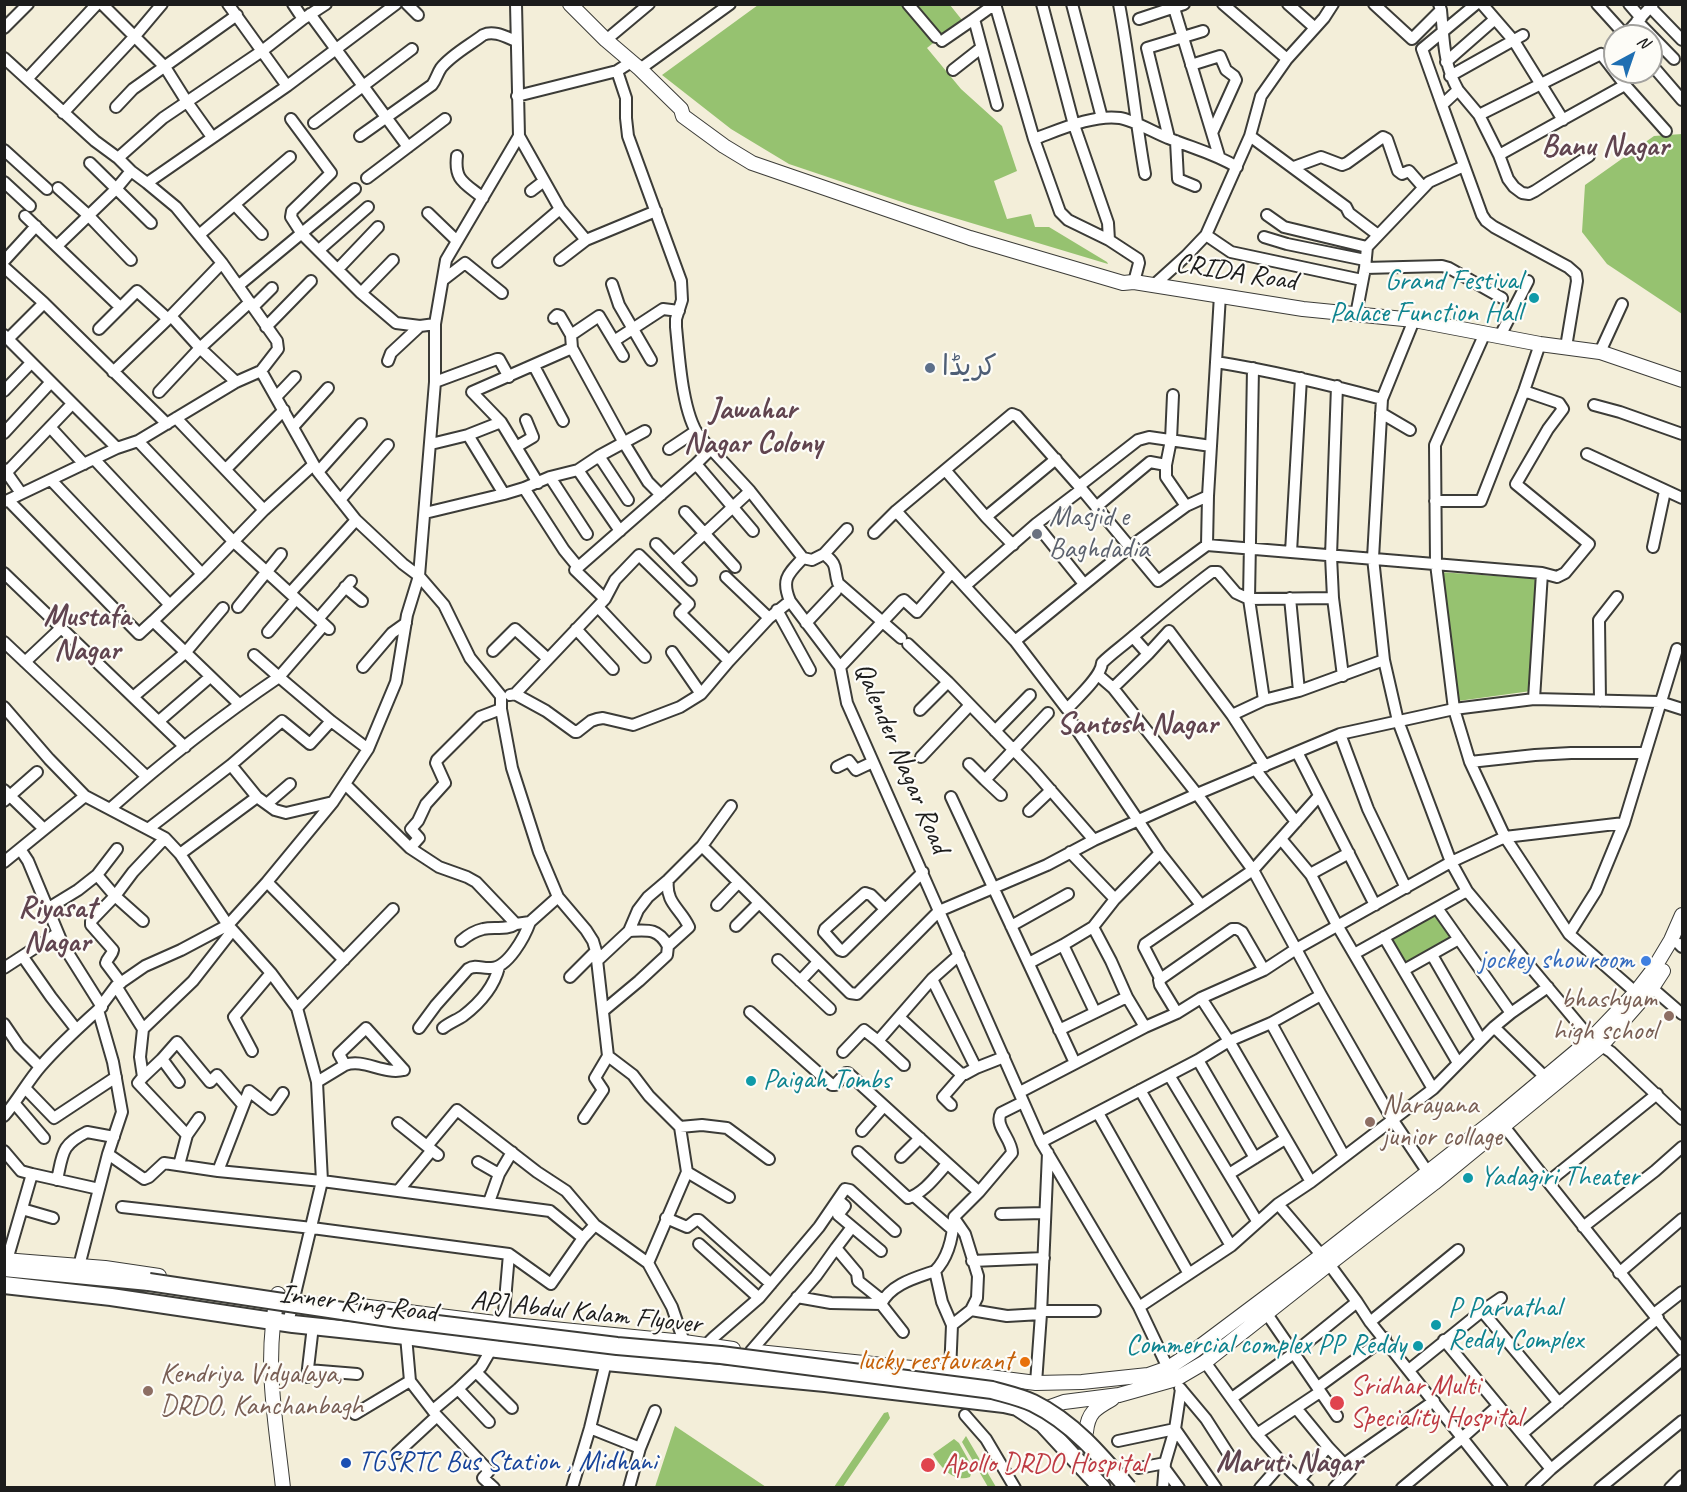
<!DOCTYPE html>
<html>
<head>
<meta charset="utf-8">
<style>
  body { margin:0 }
  #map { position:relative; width:1687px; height:1492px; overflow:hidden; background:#f3eed9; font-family:Caveat,sans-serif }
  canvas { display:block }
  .frame { position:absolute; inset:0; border:6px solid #1c1c1c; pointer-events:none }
  .north { position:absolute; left:1603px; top:24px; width:60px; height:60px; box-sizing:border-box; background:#fdfcf7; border:2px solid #a3a29f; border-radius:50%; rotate:40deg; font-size:16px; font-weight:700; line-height:24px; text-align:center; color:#1c1c1c }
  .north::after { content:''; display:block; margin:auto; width:21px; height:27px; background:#1f6fb2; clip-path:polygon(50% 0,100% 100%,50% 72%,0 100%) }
</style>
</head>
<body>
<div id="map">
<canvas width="1687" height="1492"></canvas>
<div class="frame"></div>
<div class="north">N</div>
</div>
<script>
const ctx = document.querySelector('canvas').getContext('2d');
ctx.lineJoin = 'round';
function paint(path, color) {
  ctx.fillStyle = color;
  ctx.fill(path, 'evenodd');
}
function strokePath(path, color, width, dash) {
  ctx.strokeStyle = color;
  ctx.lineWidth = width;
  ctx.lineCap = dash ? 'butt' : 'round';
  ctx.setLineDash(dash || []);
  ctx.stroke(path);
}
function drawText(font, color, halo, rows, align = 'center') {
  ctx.font = font + ' Caveat,"Playpen Sans Arabic",sans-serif';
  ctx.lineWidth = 4.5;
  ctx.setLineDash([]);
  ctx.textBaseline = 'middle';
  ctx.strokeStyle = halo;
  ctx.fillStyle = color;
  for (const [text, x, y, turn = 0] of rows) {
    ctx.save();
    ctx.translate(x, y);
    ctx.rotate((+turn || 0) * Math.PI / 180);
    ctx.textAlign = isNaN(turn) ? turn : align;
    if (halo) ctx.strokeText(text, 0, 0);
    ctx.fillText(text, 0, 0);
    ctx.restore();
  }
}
paint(new Path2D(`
  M758,5h192l12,15 -35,28 34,41 41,37 15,45 -23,10 13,38 24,-5 4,13h14l58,35 1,2 -200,-60 -119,-40 -58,-35 -69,-54z
  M1682,134v180l-75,-50 -25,-32 3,-47 69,-49z
  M1439,572l101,7 -9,112 -73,10z
  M1436,910l20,29 -52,29 -18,-32z
  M888,1412l2,6 -47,69h-9l50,-74z
  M675,1426l91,61h-111z
  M966,1436l30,51h-8l-26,-45z
  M954,1439l5,4 14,25 -3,9c-16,6 -30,-10 -37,-23z`), '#96c270');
const minor = new Path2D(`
  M102,4l63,63 22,35 25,35
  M228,4l59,82
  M293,4l10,15
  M407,4l11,11
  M908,4l28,33
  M995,4l39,135 26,73 8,8 41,20
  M995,4l-21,15 23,86
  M1042,4l32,121 34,98 1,17 29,19 1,4 -5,19
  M1072,4l30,114
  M1119,4c11,57 16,114 26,170
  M1223,4l64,55
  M1288,4l27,24
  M1374,4l38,35 29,-29
  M1439,4l2,6c3,30 2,53 17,80l-16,15 40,110 4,6 8,6 74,40 8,7 1,7 -11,66
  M1482,4l32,37 49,79
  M1597,4l29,32
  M1629,4l12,14
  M1174,8l45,148
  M1651,8l31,32
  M310,14l98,133
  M1139,19l45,-15
  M1637,21l37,38
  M4,28l24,-24
  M1625,35l28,-31
  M606,40l43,-36
  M942,41l32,-22
  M4,58l91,83 23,17 13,13 16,12 29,24 46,56 55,78 1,8 -17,22 -25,11 -98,59 -21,7 -113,54
  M631,62l-14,9 9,27v20l2,18 53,145 1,19 -6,19v8c3,29 6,85 23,109l51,55 53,67c-15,16 -22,21 -13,43l50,66 7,36 194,439 98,165 29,61
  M1446,62l49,-43
  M1651,64l31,36
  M1191,65l29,-9 6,14 8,6 2,4 -24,53
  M640,69l90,-65
  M953,70l28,-22
  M1450,76l73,-41
  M27,79l70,-75
  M1458,90l21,25 20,40 9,24 6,8 8,6 7,1 6,-3 54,-35
  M517,96l100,-25
  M1442,105l-20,-56 54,-45
  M116,107l17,-18 104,-74
  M63,113l72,-77 27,-32
  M1479,115l122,-61 24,31 41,46
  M291,119l40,54 -39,38 -1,6 11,17 59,59 35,30 24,3 15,-2
  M314,123l98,-74
  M360,136l72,-51c4,-5 5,-11 9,-17 10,-13 29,-23 42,-33 11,-5 23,2 33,6
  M1250,136l96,71 3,6 29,22
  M1169,138l-22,-90 56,-17
  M1034,139c25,-9 60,-25 86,-21 13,2 35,15 48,20 24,10 46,15 69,29
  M1176,141l2,38 17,7
  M4,150l43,39
  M1499,155l126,-70
  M457,156c-3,25 8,27 26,42
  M118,158l45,-40 99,-67 41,-32 23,-15
  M90,163l61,60
  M1294,167l27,-10 21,8 5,-2 36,-26 4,2 11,32 4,3 7,-3 14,16
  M367,178l78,-59
  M4,182l26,24
  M147,183l140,-97 109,-82
  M58,188l30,27 43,45
  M531,191l13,-10
  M235,205l27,29
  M560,209l26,31
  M428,213l29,28
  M1267,215l17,12 83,20
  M25,216l95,91
  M199,235l91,-78
  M1206,235l25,17 131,28
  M1264,237l23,7 78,16
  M57,246l59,-57 15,-18
  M319,250l49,-43
  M560,260l26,-20 70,-29
  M4,261l32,-35
  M498,262l62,-53 -41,-73
  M4,267l40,36 -36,36
  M1365,268l77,-2 7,2 53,30
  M338,269l40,-42
  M443,280l22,-17 37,30
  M612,284l7,21 32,55
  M1154,285l32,-29 20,-21 44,-99 11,-40 26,-37 37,-41 9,-14
  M238,286l117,-97
  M361,293l32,-33
  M44,303l123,121
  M253,307l19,-19
  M1356,315l9,-47 2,-21 62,-65 35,-16
  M171,316l29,32 36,34
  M554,318l3,-3 3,1 11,19
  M1414,320l-32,79 -9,159 11,102 14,61 53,141 16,29 124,148 20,13 71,67
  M266,327l45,-46
  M99,329l38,-38 31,28
  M1485,333l-50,112 1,119 18,145 16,53 35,75 64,97 72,63
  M4,335l113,113
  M1500,336l28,-55
  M614,341l49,-32 16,2
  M572,348l-1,-13 28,-19 24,40
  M1600,352l22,-48
  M388,361l3,-8 29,-27
  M1216,362c56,9 111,22 166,37
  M534,366l29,55
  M1253,368l-4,231 15,101
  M261,371l57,101 38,48 47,44 16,12 25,29 26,53 31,38v13l11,59 27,84 19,45 28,33 7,11 3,10 12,105 25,19 16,21 31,31 7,45 -39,91 24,44 12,35 -1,5
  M113,372l55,-53 54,-56
  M435,382l62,-23h2l10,18
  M1337,386l-6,170 2,42 10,78
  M4,391l27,-28
  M159,392l41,-44 50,-46
  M1173,395l-2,45 -5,25v12l20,29
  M276,397l19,-20
  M1594,405l26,7 62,22
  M1381,413l29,17
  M176,418l88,92
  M50,427l34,37
  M293,427l35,-39
  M4,433l47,-51
  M468,435l36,59 20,-6 26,-11 28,-7 21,-14 46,-25
  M138,441l95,100 96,88
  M431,444l37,-9 33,-13
  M516,447l17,-10 -7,-17
  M669,449l27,-18
  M1587,454l95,44
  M599,456l29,44
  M95,460l107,114
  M696,464l57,67
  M4,469l17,24
  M226,469l58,-59
  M578,470l42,61
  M946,471l40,46 70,-58
  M7,472l65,-68
  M318,472l43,-48
  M550,477l37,57
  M51,480l118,124
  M538,483l-37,-61 -29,-30 100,-44 52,95 24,39 13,13
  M1079,486l59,-46 11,-3 62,9
  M524,488l40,62 14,17
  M340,500l48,-55
  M9,501l130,133 14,-13 86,83
  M1435,501h46l43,-110 16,-47
  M1096,507l54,-45 16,3
  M896,511l119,130 52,68c10,-11 34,-32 35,-46 10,-10 22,-18 33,-28 25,-21 50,-43 77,-63h6l18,21 13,6 84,-1
  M685,512l50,55
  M425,513l79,-19
  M986,517l27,28
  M1036,524l48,60
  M874,533l22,-22 116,-97 5,2 62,70 79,95 49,-36 335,28 15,4 8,-4 24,-29 -73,-60 32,-55 15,-20 -4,-6 -35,-12
  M656,544l35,36
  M1207,545l1,-49 12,-201
  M1653,547l12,-56
  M1291,552l10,-174
  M824,554l23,-25
  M803,558l9,2 12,-6c15,12 9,13 14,29l63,55
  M674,562l76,-71
  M4,573l181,174
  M726,577l43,41
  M965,586l71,-62 46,-35
  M345,587l17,14
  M290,593l66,-73
  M1290,598l9,93
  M605,599l10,-19 24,-25 50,49 -9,9 49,48
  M238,607l43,-53
  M598,607l47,50
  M777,610l33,60
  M318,619l33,-38
  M153,621l49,-47 62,-64 49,-45
  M806,623l30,-32
  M576,629l37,40
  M268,632l28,-33
  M1133,637l15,17
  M1015,641l115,-94 56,-41 22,-10
  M4,642l143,135
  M908,644l40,38 86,89 60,69
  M493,651l22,-22 33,30
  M672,652l29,42
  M254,655l25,22 45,-52
  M25,662l36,-34
  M363,667l29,-34 14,-10
  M840,667l62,-66 2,-1 13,12 35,-40
  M1098,675l15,13 84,106 56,76 68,125 71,124 39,58
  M1113,688l35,-34 21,-23 63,84
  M515,694l90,-95 -30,-29 121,-106 15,-15
  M510,695l5,-1 31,17 29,21h2l14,-11 6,-2 6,-1 30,7 47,-18 21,-13 28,-33 40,-43 21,-17
  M133,697l52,-44 38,-45
  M1534,699l8,-126
  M1600,701l-1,-81 18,-23
  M4,707l45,52 36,37 80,42 15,16 48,71 -47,25 -36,16 -29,20 -18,24
  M920,710l28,-28
  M159,721l51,-44
  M1071,721l89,132 41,52
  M995,731l35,-36
  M1340,734l28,75 38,79
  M1297,752l78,153
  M921,757l49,-52
  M1470,762l65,-7 36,-2h73
  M969,764l16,16 63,-67
  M231,765l26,32
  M1265,766l-33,-51 32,-15 35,-9 85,-31
  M837,767l12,-6 7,9 17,-8
  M1255,769l41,53
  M985,780l16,15
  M345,784l65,64 29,19 28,10 9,5 40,42 14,-2 28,-25
  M4,790l40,39
  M951,797l124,266
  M4,801l33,-29
  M268,803l22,-19
  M111,808c53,-47 109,-91 168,-131l52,44 37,28
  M1029,811l22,-21
  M148,829l83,-64 51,-44 28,23 21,-23
  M1281,839l30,36 26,50 96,164
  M702,846l29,-40
  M410,848l9,-10 -8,-9 7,-8 8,-17 19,-21 -9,-20 1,-3 43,-43 21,-8
  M20,849l8,12 35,84 39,62
  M1070,852l45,47
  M180,854l77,-57 18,13 11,3 47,-11
  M4,862l81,-66
  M97,875l18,21 28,25
  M1311,875l3,-3 35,-19
  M668,880c-3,23 13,29 21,47l-21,19
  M267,882l77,78
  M717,905l21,-22
  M1437,908l74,105
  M47,909l31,-19 19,-15 20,-26
  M885,909l-14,-14 -6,-2 -40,36 -1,3 16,18 3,1 80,-79
  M736,926l23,-23
  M1011,926l57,-32
  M1569,934l27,-43 28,-68 53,-174
  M1384,937l74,126
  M461,941c7,-6 13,-10 22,-12 12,-3 22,2 33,-5
  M1679,944l3,3
  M1063,945l32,67
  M1354,954l113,-63
  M1432,955l49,85
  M23,957l28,40 25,32
  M598,960l31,-29 9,-21 10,-13 20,-17 34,-34 148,147 7,1 82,-83 108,-46 47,-25 103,-46 143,-60 114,-25 80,-10 126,3 22,7
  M778,960l52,49
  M1029,963l34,-18 30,-18
  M4,968l54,-35
  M1404,970l55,-31
  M570,977l26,-26
  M1160,978l-16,-31 1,-3 108,-74 66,-74
  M932,979l44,89 28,-11
  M800,981l18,-19
  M121,983l-15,-20c1,-5 6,-7 7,-13l-22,-25v-4l24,-25 18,-24 32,-34
  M116,986l27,43 -3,28 3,20 19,-18 17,23
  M1652,988l30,26
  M1201,998l28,43 82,141
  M297,1008l96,-99
  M603,1011l36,-30 28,-26 1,-9c-10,-18 -20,-16 -39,-15
  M750,1012l82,73h3l11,-12h2l131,119 33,-39c0,-14 -18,-27 -11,-40l22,-11
  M1177,1013l-17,-28 -1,-5 73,-51h5l5,3 22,38
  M900,1018l60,55 5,1 11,-6
  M1271,1023l73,133
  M4,1024l15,22 21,21
  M1145,1027l-18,-30 -16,-36 -18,-34 22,-28 45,-46
  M1494,1027l51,50
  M419,1028l17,-23 32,-36c8,-5 14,0 23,-1 17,0 34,-32 39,-46
  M443,1028c6,-5 14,-8 20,-12 17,-13 31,-29 36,-49
  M143,1029l50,-48 39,-50
  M1059,1030l68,-33
  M878,1041l54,-62 27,-24
  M252,1051l-18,-34 37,-44
  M843,1052l21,-22 14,11 26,24
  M162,1059l15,-17 33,40 7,-7 26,30
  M1198,1060l57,98
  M345,1065c19,-7 38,10 59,5
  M1169,1075l88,146
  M143,1077l-5,6 49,52
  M317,1082l28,-17 -6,-11 27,-26 38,42
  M25,1088l29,30 62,-41
  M1140,1090l91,156
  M1020,1092l125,-65 32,-14 24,-15 63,-28 32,-21 155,-87 54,-25 119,-14
  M15,1104l29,34
  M951,1105l-8,-8 20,-23
  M1098,1113l91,161
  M4,1116c14,-16 23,-34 37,-50 17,-20 37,-38 57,-56l15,52 9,50 -14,42 -29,112
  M584,1118l19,-28 -8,-12 13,-22
  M398,1123l40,32
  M1503,1125l45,57 109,-88
  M680,1127l22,-2 25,3 42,31
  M862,1131l22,-25
  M1041,1142l157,-82 31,-19 42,-18 50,-28
  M4,1151l17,20 11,3
  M858,1152l50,46c16,-5 28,-22 39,-34
  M108,1154l36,25 5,-2 15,-14 54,8 104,10 228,30 33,27
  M901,1157l19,-19
  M478,1162l21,12 -10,28
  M179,1165l8,-30 12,-17
  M218,1171l31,-80 23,18 11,-16
  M687,1172l42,25
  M499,1174l13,-22
  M1229,1174l56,-35
  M57,1180c6,-27 4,-35 30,-48l27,5
  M1548,1182l134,168
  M398,1191l34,-41
  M914,1196l39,34
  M838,1200l7,6 -7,9 43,36
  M122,1207l190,21 197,26 42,30 32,-46 12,-13 -29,-34 -29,-19 -80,-62 -30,36
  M22,1209l31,9
  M1001,1214l44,-1
  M666,1218l21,9 9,-7h3l72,64
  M595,1225l53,38
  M852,1227l-16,21 21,25 1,8 20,16 6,2
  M1583,1227l72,-56 27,-24
  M699,1244l60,54
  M7,1260l25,-86 67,15
  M972,1261l72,-3
  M1619,1273l63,-54
  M797,1297l34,6 50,1 22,28
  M1357,1302l13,20 132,166
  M881,1304c10,-20 34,-26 54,-33
  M1139,1307l92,-61 47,-42 33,-22 122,-93 61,-62 17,-14 37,-26
  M971,1310l36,6 34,-2
  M1041,1311h54
  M1482,1311l77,92
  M1267,1314l70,102
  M1654,1314l28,-22
  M1370,1322l88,-72
  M288,1323l34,-142 -5,-99 -20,-74 -26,-35 -43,-48 39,-43 66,-80 35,-53 28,-67 11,-67 12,-39 16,-194v-58l11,-64 73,-124 -3,-132
  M503,1324l6,-70
  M952,1325l19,-15 6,-12 1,-22 -13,-42 -11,-16
  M406,1336l4,45 27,35 52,55 -6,7 11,10
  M1444,1340l107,129
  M706,1345l8,-8 45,-39 60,-71 26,-38 5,1 45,41
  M751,1351l65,-75 20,-28
  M1205,1362l52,72 25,29 26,25
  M308,1370l49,4
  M1409,1370l73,-59 19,-13
  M476,1372l36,36
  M950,1372l2,-47 -10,-23 -7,-31c14,-14 18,-35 19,-54l25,-25
  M307,1377l6,-51
  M1036,1383l5,-69 7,-161
  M1318,1387l67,-49
  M1180,1388l26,31 25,39
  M458,1389l31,33
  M1232,1398l62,-45 63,-51 -28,-38 -51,-60
  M1296,1408l24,-16
  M433,1410l25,-21 23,-22 11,-19
  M355,1414l55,-33
  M965,1415l21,24 29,49
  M590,1428l50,20 15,-37
  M1257,1434l39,-26 32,39 -28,32
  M1522,1434l136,-116
  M1118,1441l57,-12 41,59
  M1328,1447l16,17
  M397,1453l40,-37
  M1139,1468l26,-5
  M1165,1469l14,19
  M572,1488l18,-60 16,-66
  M629,1488l11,-40
  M1163,1488l2,-25 10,-34 6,-40
  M1260,1488l22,-25
  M1334,1488l17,-18 -7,-6 90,-63
  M1402,1488l60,-50 36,-32
  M1531,1488l20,-19 131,-109
  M1600,1488l82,-67
  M1670,1488l12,-12`);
const major = new Path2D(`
  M570,4l36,36 34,29 41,40 2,7 41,30 28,17 218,75 153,45 11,-1 169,27 111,11 126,24 60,8 82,28
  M4,1260l101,8 54,8
  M278,1294c-15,67 -2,127 5,194
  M353,1305l150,19 181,18 49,7
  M758,1352l192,20 86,11 46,-1 66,-7 20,-7 26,-17 128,-96 171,-134 98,-82 45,-47 17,-22 18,-30 11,-25
  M1036,1412l28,-10 55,-7 57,-16 29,-17 124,-98 105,-81 167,-137 51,-58 11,-17
  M1086,1432c2,-20 10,-24 26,-33`);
const highway = new Path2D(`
  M4,1268l145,14
  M4,1285l107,12 182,27 113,12 91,13 109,13 219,21 179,21 13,3 26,17 59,64`);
strokePath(minor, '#3c3c38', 14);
strokePath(major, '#3c3c38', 16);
strokePath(highway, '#3c3c38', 20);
strokePath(minor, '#fff', 10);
strokePath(major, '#fff', 14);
strokePath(highway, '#fff', 16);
const highwayBridge = new Path2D(`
  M149,1282l247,37 221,27 104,9 271,35c14,4 28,7 41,13 39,19 67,52 95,85`);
strokePath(highwayBridge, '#3c3c38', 20, []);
strokePath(highwayBridge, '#fff', 16);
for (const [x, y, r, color] of [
  [1534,298,6,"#0f9aa8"],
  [930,368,6,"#5c6f8a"],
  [1037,534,6,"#6b7280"],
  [1646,961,6,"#3f7fe0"],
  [1669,1016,6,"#8d6e63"],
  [751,1081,6,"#0f9aa8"],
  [1370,1122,6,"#8d6e63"],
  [1468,1178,6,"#0f9aa8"],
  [1436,1325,6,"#0f9aa8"],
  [1418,1346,6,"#0f9aa8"],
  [1025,1362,6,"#e8710a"],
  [148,1391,6,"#8d6e63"],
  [1337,1403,8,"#e0444e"],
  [346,1463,6,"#1a4fb4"],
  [928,1465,8,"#e0444e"]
]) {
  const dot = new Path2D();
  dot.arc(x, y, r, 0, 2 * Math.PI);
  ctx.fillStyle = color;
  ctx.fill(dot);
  strokePath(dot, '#fdfcf7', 2);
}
drawText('28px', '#1c1c1c', '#fdfcf7', [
  ["CRIDA Road",1236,273,9],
  ["Qalender Nagar Road",901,758,67],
  ["Inner Ring Road",358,1304,7],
  ["APJ Abdul Kalam Flyover",586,1313,6]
]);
drawText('28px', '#0d838f', '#fdfcf7', [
  ["Grand Festival",1522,282,"right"],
  ["Palace Function Hall",1522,314,"right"],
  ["Paigah Tombs",763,1081],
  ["Yadagiri Theater",1480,1178],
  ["P Parvathal",1448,1309],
  ["Reddy Complex",1448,1341],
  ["Commercial complex PP Reddy",1406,1346,"right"]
], 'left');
drawText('28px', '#4e5e75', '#fdfcf7', [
  ["کریڈا",942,368]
], 'left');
drawText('28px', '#5b616d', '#fdfcf7', [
  ["Masjid e",1049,518],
  ["Baghdadia",1049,550]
], 'left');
drawText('28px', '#366cbe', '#fdfcf7', [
  ["jockey showroom",1634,961]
], 'right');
drawText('28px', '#785e54', '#fdfcf7', [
  ["bhashyam",1657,1000,"right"],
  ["high school",1657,1032,"right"],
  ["Narayana",1382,1106],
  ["junior collage",1382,1138],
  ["Kendriya Vidyalaya,",160,1375],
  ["DRDO, Kanchanbagh",160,1407]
], 'left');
drawText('28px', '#c56008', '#fdfcf7', [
  ["lucky restaurant",1013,1362]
], 'right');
drawText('28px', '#be3a42', '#fdfcf7', [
  ["Sridhar Multi",1350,1387],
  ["Speciality Hospital",1350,1419],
  ["Apollo DRDO Hospital",942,1465]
], 'left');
drawText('28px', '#164399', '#fdfcf7', [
  ["TGSRTC Bus Station , Midhani",358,1463]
], 'left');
drawText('bold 30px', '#60444f', '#fdfcf7', [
  ["Banu Nagar",1605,147],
  ["Jawahar",753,410],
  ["Nagar Colony",753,444],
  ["Mustafa",87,617],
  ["Nagar",87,651],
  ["Santosh Nagar",1137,725],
  ["Riyasat",57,909],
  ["Nagar",57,943],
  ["Maruti Nagar",1289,1463]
]);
</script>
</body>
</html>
